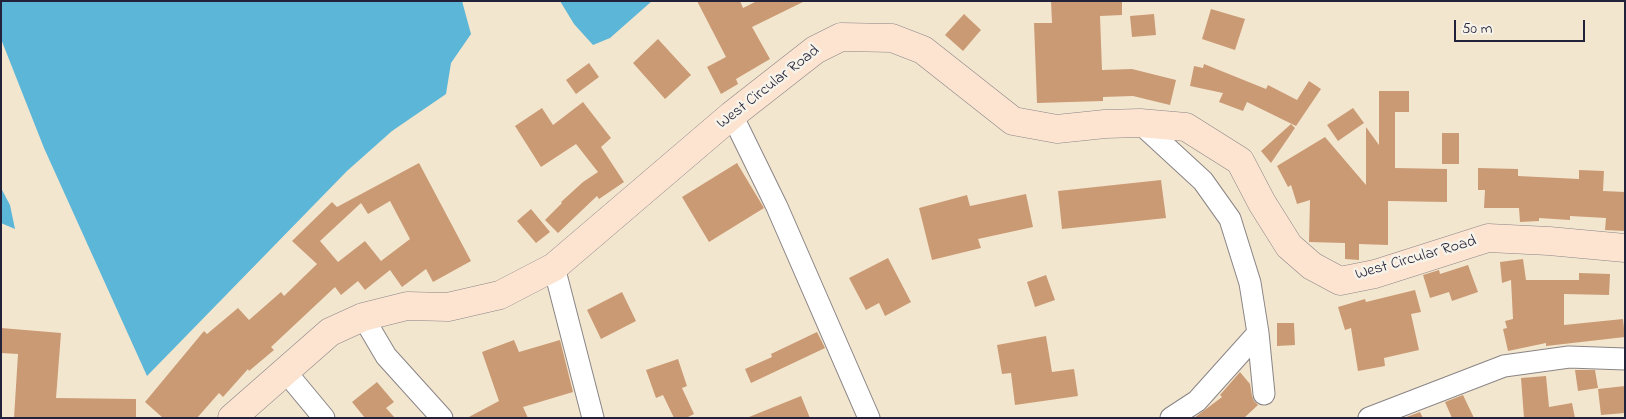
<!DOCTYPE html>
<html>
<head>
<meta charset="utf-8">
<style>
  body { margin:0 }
  #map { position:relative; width:1626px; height:419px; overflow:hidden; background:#f3e6cf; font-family:"Indie Flower",sans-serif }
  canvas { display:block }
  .frame { position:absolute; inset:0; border:2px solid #22223b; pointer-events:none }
  .scale { position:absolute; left:1454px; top:20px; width:131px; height:22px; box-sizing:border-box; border:2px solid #22223b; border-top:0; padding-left:6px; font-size:15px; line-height:18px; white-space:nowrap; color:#22223b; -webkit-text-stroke:4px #f7f3e8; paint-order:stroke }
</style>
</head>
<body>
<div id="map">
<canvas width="1626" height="419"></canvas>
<div class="frame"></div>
<div class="scale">50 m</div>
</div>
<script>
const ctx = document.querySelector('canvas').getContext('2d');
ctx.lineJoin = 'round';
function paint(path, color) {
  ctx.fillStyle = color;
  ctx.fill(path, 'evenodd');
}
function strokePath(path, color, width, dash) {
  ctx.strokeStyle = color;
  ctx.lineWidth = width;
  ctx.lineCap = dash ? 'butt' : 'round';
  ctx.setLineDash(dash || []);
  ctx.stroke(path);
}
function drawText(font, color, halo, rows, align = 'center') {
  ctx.font = font + ' "Indie Flower",sans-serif';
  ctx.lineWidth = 5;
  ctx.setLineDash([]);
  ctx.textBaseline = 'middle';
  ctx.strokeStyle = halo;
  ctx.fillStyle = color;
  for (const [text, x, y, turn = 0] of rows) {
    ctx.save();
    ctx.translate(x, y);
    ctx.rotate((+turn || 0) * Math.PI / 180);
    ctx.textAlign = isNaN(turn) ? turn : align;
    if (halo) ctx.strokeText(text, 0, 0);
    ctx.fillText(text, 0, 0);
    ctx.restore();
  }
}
paint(new Path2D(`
  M1,1h461l9,33 -20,29 -5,31 -54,37 -45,40 -200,205 -103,-228 -43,-109z
  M560,1h92l-42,37 -17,7 -19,-21z
  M1,188l9,17 5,24 -14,-6z`), '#5bb6d8');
paint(new Path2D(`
  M697,1h43l3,7 14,-7h48l-53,26 18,32 -34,20 2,5 -17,10 -14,-27 19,-10z
  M1051,1h71v14l-22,1 2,54 30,-1 44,11 -6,25 -37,-9 -30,1v4l-66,2 -3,-80h18z
  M1211,9l34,10 -10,31 -33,-11z
  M964,14l17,16 -18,21 -18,-16z
  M1154,14l2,21 -24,2 -2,-21z
  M658,39l33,36 -26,24 -32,-36z
  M589,63l10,14 -23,17 -10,-14z
  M1204,64l62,25 2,-4 29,15 12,-19 12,8 -25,37 -49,-24 -4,9 -24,-9 4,-9 -33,-7 4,-20 9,2z
  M1379,91h30v21h-14v56l52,1v33l-59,-1v44l-29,-1v16l-14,-1v-16l-36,-1 1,-42 -13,4 -6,-19 -3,2 -11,-21 48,-29 41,48v-58l13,18z
  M583,102l28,36 -10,9 23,35 -25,17 -2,-3 -39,37 -13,-13 17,-17 -1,-1 22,-20 15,-10 -22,-28 -35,23 -26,-41 27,-18 11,17z
  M1353,108l11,15 -26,18 -11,-16z
  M1291,124l4,4 -24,35 -10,-12z
  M1442,133h17v31h-17z
  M419,163l52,98 -38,21 -7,-13 -24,18 -12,-17 -25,20 -7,-9 -17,14 -6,-8 -64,60 3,3 -25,21 -1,-2 -25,28 -4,-4 -22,25h-34l-18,-16 59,-71 3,3 31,-26 11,12 32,-28 3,4 33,-32 -25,-23 40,-39 5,5zM390,201l20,38 -29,22 -16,-20 -27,21 -18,-21 41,-38 7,11z
  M737,163l27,45 -55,34 -27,-45z
  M1478,168l40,1v7l61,3v-9l25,1 -1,20 22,1v39l-20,-1 1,-12 -36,-2v4l-31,-2v3l-19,1 -1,-14h-35l1,-18h-7z
  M1161,180l5,38 -104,11 -4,-38z
  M1026,194l7,33 -55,12 3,9 -49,12 -13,-52 48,-13 3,11z
  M531,209l19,23 -14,11 -19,-22z
  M888,258l23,44 -26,14 -6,-13 -13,7 -17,-32z
  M1523,259l3,21h53v-7l31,1 -1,21 -45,-1v31l59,-6 2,18 -79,9v-3l-38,8 -5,-22 4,-1 -2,-7 8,-2 -2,-39 -9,3 -2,-21z
  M1468,265l10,27 -26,9 -3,-9 -19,6 -7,-23 16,-5 1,4z
  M1046,275l9,25 -20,7 -8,-25z
  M1415,290l6,22 -10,2 8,36 -35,8 1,8 -27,5 -7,-43 -6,2 -7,-23 27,-8 1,3z
  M622,292l14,29 -35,18 -14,-29z
  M1277,323h17l1,22 -18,1z
  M1,328l60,5 -5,65 80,1v19h-122l4,-64 -17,-1z
  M817,332l8,16 -74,35 -6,-14 27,-12 -1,-3z
  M1046,336l6,36 22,-3 4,27 -63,9 -4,-32 -9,1 -5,-29z
  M514,340l5,12 41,-12 13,52 -50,15 5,11h-61l32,-17 -17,-49z
  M678,359l9,27 -5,2 12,26 -8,4h-12l-11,-23 -7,3 -10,-28z
  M1575,370h20l3,18 -20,3z
  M1240,372l10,12 2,12 2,5 4,4 -14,13h-50l28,-21 -2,-2z
  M1546,376l3,31 23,-4 3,15h-51l-3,-40z
  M377,382l17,20 -8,6 9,10h-30l-13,-16z
  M1625,386v27l-24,2 -3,-26z
  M1463,395l11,23h-22l-7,-16z
  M801,396l9,22h-61v-1z
  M1420,412l3,6h-19z`), '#ca9a74');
const street = new Path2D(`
  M732,115l45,92 92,211
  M1140,123l63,58 27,38 20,64 8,50 6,61
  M554,267l39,151
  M363,317l23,39 56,62
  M285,371l39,47
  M1171,418l26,-17 61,-68
  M1369,418l135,-52 65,-9 56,2`);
const secondary = new Path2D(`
  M232,418l98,-86 33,-15 44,-11 41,1 52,-12 54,-28 178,-152 83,-65 26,-13 51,1 31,12 90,71 44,8 48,-5 35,-1 46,4 54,34 22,42 27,43 23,20 28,15 35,-7 113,-36 61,3 76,7`);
strokePath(street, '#8a8485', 23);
strokePath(secondary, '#8a8485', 29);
strokePath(street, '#fff', 21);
strokePath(secondary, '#fde4d1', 28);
drawText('16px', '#22223b', '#f7f3e8', [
  ["West Circular Road",769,88,-38],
  ["West Circular Road",1416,259,-16]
]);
</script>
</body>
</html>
